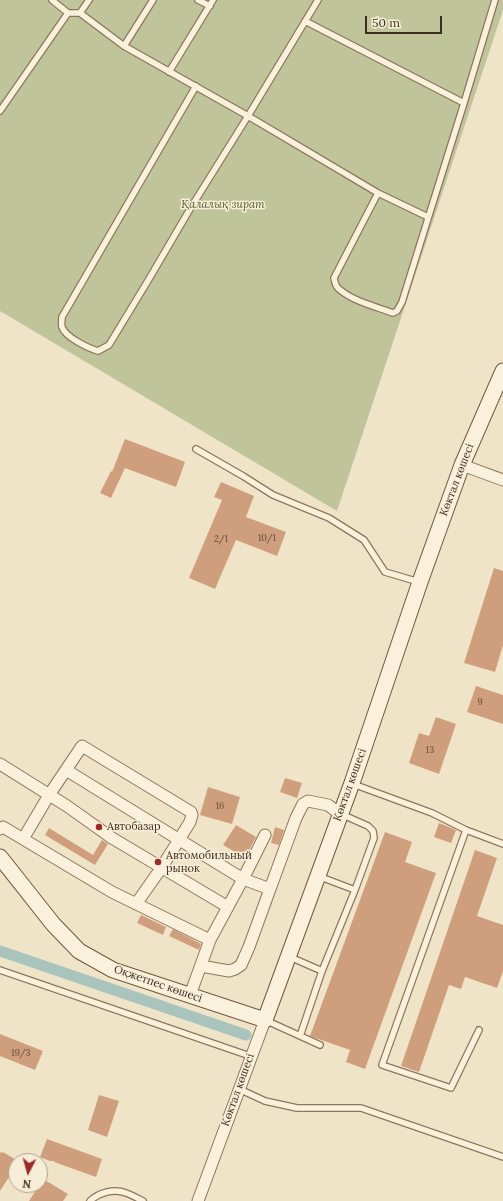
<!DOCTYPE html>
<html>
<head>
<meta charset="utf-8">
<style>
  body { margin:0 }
  #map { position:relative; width:503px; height:1201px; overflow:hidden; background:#f0e4c8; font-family:Lora,serif }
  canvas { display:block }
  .north { position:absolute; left:8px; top:1153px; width:40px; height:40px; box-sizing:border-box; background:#f7eed8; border:1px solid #ada18e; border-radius:50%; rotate:186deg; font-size:11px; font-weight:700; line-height:16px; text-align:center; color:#3d2e20 }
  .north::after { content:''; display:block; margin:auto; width:14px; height:18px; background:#9e2a2b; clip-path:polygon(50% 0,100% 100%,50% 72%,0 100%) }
  .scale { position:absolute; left:365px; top:16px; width:77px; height:18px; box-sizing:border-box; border:2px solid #3d2e20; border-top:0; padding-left:5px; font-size:12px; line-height:14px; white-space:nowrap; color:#3d2e20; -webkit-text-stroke:3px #f7eed8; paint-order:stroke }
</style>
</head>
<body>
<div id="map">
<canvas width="503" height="1201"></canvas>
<div class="north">N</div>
<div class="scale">50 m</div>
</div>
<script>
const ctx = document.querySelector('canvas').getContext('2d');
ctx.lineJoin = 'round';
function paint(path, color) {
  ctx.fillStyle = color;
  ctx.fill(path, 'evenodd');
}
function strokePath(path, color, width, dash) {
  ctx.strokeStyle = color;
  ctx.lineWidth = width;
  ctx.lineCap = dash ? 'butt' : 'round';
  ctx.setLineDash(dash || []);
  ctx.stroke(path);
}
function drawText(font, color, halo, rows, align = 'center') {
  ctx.font = font + ' Lora,serif';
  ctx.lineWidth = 3;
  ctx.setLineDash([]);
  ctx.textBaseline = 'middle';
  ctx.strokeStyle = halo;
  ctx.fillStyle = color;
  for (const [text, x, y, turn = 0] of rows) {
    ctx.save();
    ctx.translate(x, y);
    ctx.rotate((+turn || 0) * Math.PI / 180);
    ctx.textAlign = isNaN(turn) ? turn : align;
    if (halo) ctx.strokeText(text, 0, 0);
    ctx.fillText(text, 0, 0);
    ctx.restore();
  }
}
paint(new Path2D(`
  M0,0h503v10l-166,501 -337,-200z`), '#bfc49a');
strokePath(new Path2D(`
  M0,951l246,84`), '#a9c4bc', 11);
paint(new Path2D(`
  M125,439l60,23 -9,25 -51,-19 -14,30 -11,-5 11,-22 1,1z
  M221,482l33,14 -8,21 40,15 -9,24 -41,-16 -21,49 -26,-11 33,-78 -8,-3z
  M494,568l9,3v74l-8,27 -31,-9z
  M476,686l27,9v29l-36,-12z
  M436,717l20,7 -17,50 -30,-11 10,-30 10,3z
  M285,778l17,5 -5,15 -17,-6z
  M208,787l32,10 -8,27 -32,-9z
  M439,823l17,7 -5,13 -17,-6z
  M236,825l20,12 -11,21 -22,-13z
  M275,827l9,3 -5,15 -8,-2z
  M49,828l44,27 9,-15 6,4 -13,21 -50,-30z
  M385,832l27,10 -7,20 31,11 -71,196 -19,-7 4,-12 -40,-14z
  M475,850l22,8 -20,58 26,9v46l-6,17 -32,-11 -4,12 -12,-4 -30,87 -18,-6z
  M141,915l25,12 -3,8 -26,-12z
  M173,929l28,15 -2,6 -30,-14z
  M0,1034l43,17 -8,19 -35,-14z
  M99,1095l20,6 -12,36 -19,-7z
  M47,1139l55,20 -6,18 -42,-15 1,-1h-5l-10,-4z
  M0,1152l2,1 1,-1 15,9h-3l1,1v4l-16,25z
  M43,1179l25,15 -5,7h-34z`), '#cf9f7d');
const lane = new Path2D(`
  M52,0l16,13h12l44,33 124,70 130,77 50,24
  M198,0l12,6
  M80,13l9,-13
  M305,21l159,82
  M124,46l29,-46
  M169,72l44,-72
  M196,86l-134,231c0,3 -1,7 0,10 3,10 26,21 36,24l11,-6 40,-66 41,-70 58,-93 70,-116
  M0,111l68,-98
  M378,193l-44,85c1,4 1,8 5,11 13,12 38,18 54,24l4,-2 5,-9 62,-199 31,-103
  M196,449l47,27 30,19 56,23 35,22 21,32 34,10
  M353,784l79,29 34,17 37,14
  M466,830l-84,235 69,23 28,-58
  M318,876l37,14
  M290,957l32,14
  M0,970l250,86
  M265,1020l55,25
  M300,1036l22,-65 33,-81 19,-52 -1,-7 -5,-5 -27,-12
  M239,1089l26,12 32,7h64l142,49
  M90,1201c8,-8 24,-13 36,-8 6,2 11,5 17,8`);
const street = new Path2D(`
  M462,465l41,15
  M0,764l67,42 45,32 116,69
  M66,770l177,109 22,-44
  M0,829l3,-2 109,65 98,48 33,-61 27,10 26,-71 7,-14 5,-3 20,4 12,9
  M23,839l26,-44 33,-49 109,66 1,3 -2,7 -28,45 -26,37
  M201,966l28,5 6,-2 6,-4 8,-18 21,-58
  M190,995l20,-55
  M198,1201l67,-181`);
const secondary = new Path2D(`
  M0,857l53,67 26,27 34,19 152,50 87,-237 68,-201 42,-117 41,-94`);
strokePath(lane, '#8d765c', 8);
strokePath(street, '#8d765c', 13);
strokePath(secondary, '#6f573f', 17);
strokePath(lane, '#faf1dc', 5.5);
strokePath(street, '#faf1dc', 11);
strokePath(secondary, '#faf1dc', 15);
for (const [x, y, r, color] of [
  [99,827,4,"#9e2a2b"],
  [158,862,4,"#9e2a2b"]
]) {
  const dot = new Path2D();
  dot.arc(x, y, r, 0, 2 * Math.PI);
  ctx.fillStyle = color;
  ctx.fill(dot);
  strokePath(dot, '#f7eed8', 1.5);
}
drawText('9px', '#624a37', null, [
  ["10/1",267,538],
  ["2/1",221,539],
  ["9",480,702],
  ["13",430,750],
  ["16",220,806],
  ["19/3",21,1053]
]);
drawText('italic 11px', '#4d5a26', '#f7eed8', [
  ["Қалалық зират",223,205]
]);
drawText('11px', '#3d2e20', '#f7eed8', [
  ["Көктал көшесі",457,480,-69],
  ["Көктал көшесі",350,785,-70],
  ["Оқжетпес көшесі",158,984,19],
  ["Көктал көшесі",238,1090,-70]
]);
drawText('11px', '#3d2e20', '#f7eed8', [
  ["Автобазар",107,827],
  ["Автомобильный",166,856],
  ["рынок",166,869]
], 'left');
</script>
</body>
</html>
